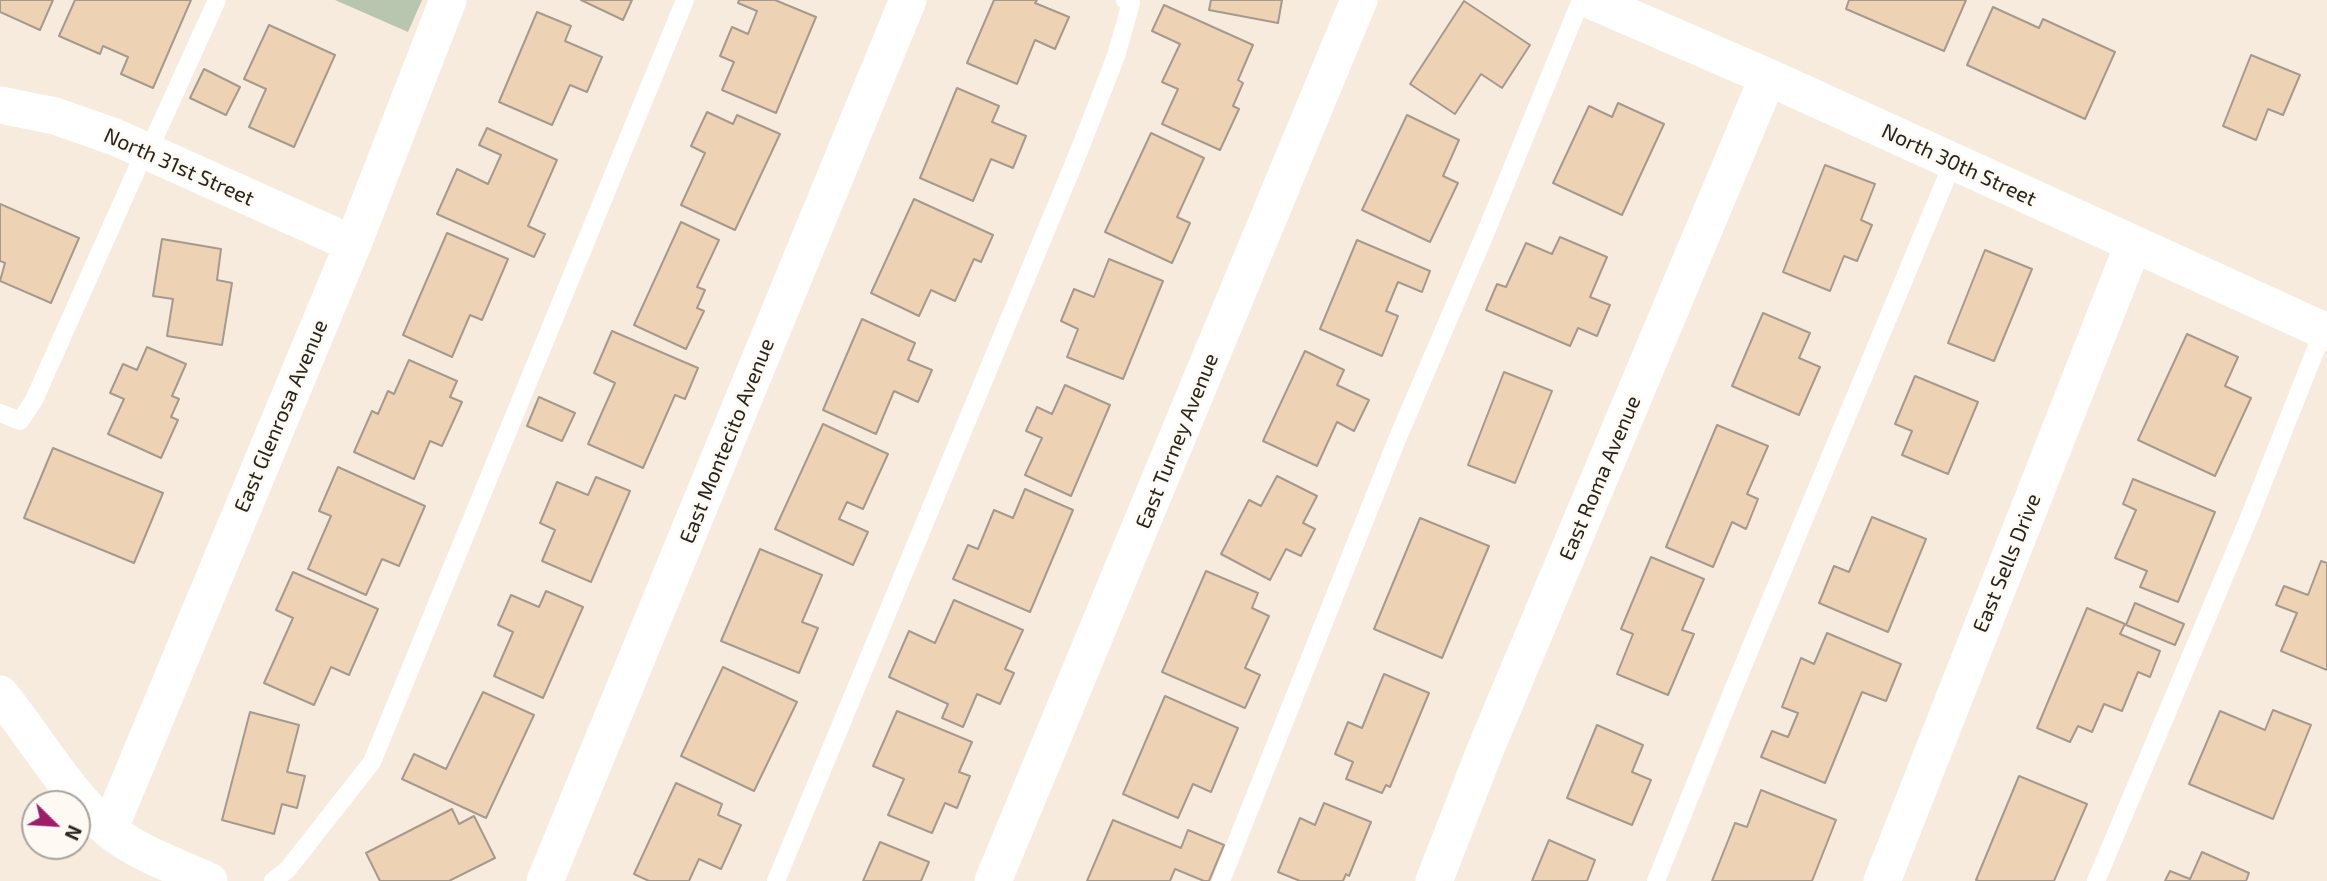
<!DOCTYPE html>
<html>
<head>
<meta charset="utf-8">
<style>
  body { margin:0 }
  #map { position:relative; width:2327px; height:881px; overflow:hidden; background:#f7ebdd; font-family:"Exo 2",sans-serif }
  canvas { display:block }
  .north { position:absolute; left:21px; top:790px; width:70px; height:70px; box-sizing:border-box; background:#fef9f3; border:2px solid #a8a39e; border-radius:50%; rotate:114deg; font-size:19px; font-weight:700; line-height:28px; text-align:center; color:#27231e }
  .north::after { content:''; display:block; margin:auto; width:24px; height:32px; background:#9f1c6c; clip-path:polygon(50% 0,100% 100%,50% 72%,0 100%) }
</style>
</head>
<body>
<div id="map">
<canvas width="2327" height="881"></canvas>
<div class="north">N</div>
</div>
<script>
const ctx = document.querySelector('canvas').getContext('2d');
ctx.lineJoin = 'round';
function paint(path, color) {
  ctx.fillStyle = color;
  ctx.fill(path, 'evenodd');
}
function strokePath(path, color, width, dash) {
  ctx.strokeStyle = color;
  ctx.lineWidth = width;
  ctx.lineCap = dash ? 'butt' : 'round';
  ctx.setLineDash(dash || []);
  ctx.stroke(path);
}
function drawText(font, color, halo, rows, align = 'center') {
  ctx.font = font + ' "Exo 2",sans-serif';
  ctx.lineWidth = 5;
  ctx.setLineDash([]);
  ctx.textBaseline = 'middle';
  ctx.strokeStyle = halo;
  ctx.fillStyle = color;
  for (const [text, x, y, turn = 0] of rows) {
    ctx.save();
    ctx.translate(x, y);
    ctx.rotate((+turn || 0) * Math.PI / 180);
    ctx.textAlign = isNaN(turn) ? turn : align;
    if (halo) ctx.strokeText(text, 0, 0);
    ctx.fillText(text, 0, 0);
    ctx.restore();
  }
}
paint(new Path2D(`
  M335,0h87l-14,32z`), '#b8c6af');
const building = new Path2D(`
  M0,0h53l-13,30 -40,-18z
  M75,0h116l-38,88 -32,-14 7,-17 -25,-11 -3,8 -41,-18z
  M581,0h51l-9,20z
  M739,0h36l41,17 -40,96 -54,-23 12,-28 -14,-6 12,-29 16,7 9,-23 -19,-8z
  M994,0h43l-2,3 34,14 -14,32 -20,-9 -18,44 -50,-21z
  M1211,0h71l-4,23 -69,-13z
  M1849,0h117l-22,51 -98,-42z
  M1464,1l66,44 -28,43 -21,-14 -26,40 -45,-30z
  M1164,5l89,40 -15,35 5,3 -10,23 6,3 -19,41 -58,-26 16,-35 -16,-7 18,-38 -28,-13z
  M1993,7l46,21 4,-9 72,33 -30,67 -118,-54z
  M537,12l34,14 -6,15 37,16 -15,35 -17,-7 -18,40 -53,-23z
  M269,25l66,30 -41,92 -45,-20 17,-38 -22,-10z
  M2251,55l49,20 -17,40 -15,-6 -12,31 -33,-14z
  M204,69l36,18 -14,28 -36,-17z
  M957,88l42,18 -7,16 34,14 -13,32 -22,-9 -18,42 -53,-23z
  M1618,103l46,21 -42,91 -69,-32 36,-77 23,11z
  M707,112l26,12 4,-9 43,19 -45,96 -54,-25 24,-52 -14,-7z
  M1407,115l52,25 -16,36 15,7 -28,59 -68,-32z
  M487,128l70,32 -29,66 17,8 -11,23 -97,-43 20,-45 31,15 13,-29 -22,-10z
  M1151,133l53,25 -27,59 13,6 -18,40 -67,-31z
  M1825,165l50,19 -14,36 11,5 -15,36 -13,-5 -14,35 -47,-19z
  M914,199l79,36 -12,27 -7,-3 -19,42 -24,-11 -12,26 -48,-23z
  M0,204l79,34 -28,65 -51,-22 5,-18 -5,-2z
  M681,222l38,18 -22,47 8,3 -8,18 7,3 -18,38 -52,-24z
  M447,233l61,26 -26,61 -12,-5 -18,42 -49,-22z
  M1560,237l47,20 -17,40 20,8 -13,31 -19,-8 -8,18 -84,-36 11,-26 9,3 20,-44 26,11z
  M162,239l59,10 -4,31 15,3 -10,62 -55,-9 6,-37 -20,-3z
  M1357,240l73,31 -8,21 -24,-10 -12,29 12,5 -16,40 -62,-27z
  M1985,250l47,19 -38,92 -46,-18z
  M1109,259l54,22 -40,98 -56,-22 11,-28 -17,-8 13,-32 20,8z
  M1763,313l47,20 -11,25 21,9 -21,48 -67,-29z
  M862,319l53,24 -7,17 24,10 -14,32 -24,-11 -18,43 -53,-24z
  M612,331l86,37 -13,31 -10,-4 -32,73 -55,-24 27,-61 -21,-10z
  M2187,334l51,23 -13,29 26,12 -36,78 -77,-36z
  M147,347l39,17 -14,32 7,3 -8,18 7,3 -17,38 -53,-24 16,-35 -14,-6 13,-29 14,6z
  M1305,351l39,19 -7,15 32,15 -15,31 -17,-9 -20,44 -54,-25z
  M409,360l48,21 -7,16 12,5 -20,44 -12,-5 -16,38 -60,-27 18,-41 6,3 10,-23 6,3z
  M1504,372l48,19 -37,92 -47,-18z
  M1915,376l63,26 -30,72 -46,-19 10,-24 -17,-7z
  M1065,385l45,20 -39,91 -46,-21 17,-37 -16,-7 11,-24 15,7z
  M539,397l36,16 -13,28 -35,-15z
  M823,424l65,30 -25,55 -16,-7 -8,17 29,13 -15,33 -78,-36z
  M1717,425l51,21 -21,48 11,5 -12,30 -14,-7 -19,45 -47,-20z
  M53,448l110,45 -29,70 -110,-45z
  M338,467l87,39 -26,60 -17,-7 -16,36 -58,-26 23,-53 -12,-5z
  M1277,476l40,20 -14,27 12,6 -14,27 -15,-7 -16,31 -49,-26 28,-54 12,6z
  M596,477l34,14 -39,91 -49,-21 13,-31 -15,-7 17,-41 31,13z
  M2133,479l82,33 -37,90 -38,-15 7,-16 -32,-13 21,-48 -13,-6z
  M1025,489l48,21 -43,102 -77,-33 15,-34 10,4 16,-39 19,8z
  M1872,517l54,22 -38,93 -69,-29 15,-37 15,6z
  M1420,518l69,28 -47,112 -68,-29z
  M760,549l62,26 -20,47 16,6 -19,45 -78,-32z
  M1651,557l53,22 -22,51 12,4 -26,61 -51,-21 16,-40 -12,-5z
  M2321,561l6,2v107l-46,-19 16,-38 -21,-8 8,-19 24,9z
  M1206,571l52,22 -6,15 17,8 -24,52 15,7 -15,33 -83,-36z
  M293,572l85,37 -29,66 -18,-8 -17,38 -50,-22 29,-65 -17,-8z
  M546,591l37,16 -40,91 -49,-22 19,-44 -15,-7 13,-30 28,12z
  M954,600l69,30 -18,39 9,4 -14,31 -23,-10 -14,33 -21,-9 6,-14 -59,-27 20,-46 26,12z
  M2135,603l49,21 -9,21 -49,-20z
  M2087,608l38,16 -5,10 40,17 -10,26 -12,-5 -16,39 -18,-7 -12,28 -14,-6 -8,16 -33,-14z
  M1827,633l74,31 -15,37 -24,-9 -37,91 -64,-26 11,-26 16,6 10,-24 -16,-6 19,-49 13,6z
  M723,667l74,35 -43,89 -73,-35z
  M1384,674l45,19 -39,94 -4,-2 -4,8 -36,-14 7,-17 -18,-8 13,-32 14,6z
  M483,692l51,23 -48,103 -84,-39 12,-25 32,15z
  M1165,696l73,32 -27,64 -18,-8 -15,34 -55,-24z
  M2273,710l38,15 -38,94 -84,-35 31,-73 45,19z
  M897,711l75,31 -13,30 11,4 -13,32 -12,-5 -13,30 -44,-18 16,-36 -31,-13z
  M250,712l49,13 -12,47 18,4 -8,32 -15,-4 -8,30 -52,-14z
  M1597,725l46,20 -11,27 19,8 -19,45 -65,-27z
  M2019,776l68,28 -33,77h-75l-3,-1z
  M676,783l46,21 -4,11 23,10 -20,44 -22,-10 -10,22h-40l-15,-7z
  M1761,790l75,30 -24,61h-100l23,-58 12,4z
  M1324,803l47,19 -22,54 -3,-2 -3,7h-43l-22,-9 22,-54 15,7z
  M452,809l7,15 15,-8 21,42 -46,23h-69l-14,-28z
  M1113,820l68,28 7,-18 36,15 -15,36h-5l-29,-12 -5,12h-83z
  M1549,840l46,20 -8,21h-55z
  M880,842l49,20 -8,19h-58z
  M2202,852l47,21 -3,8h-81l5,-10 20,8z`);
paint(building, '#edd3b4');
strokePath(building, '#a59a8d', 2);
strokePath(new Path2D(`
  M148,152l69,-152
  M0,413l20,8 14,-21 111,-249
  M273,881l15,-12 84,-107 313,-762
  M776,881l303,-730 37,-95 15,-53 -6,-3
  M1221,881l175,-439 89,-208 96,-234
  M1656,881l79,-196 218,-523
  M2096,881l153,-363 74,-187`), '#fff', 18);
strokePath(new Path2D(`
  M1590,0l178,77 559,255
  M0,105l55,11 60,21 238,107
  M0,694c36,44 65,97 108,135 25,22 70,38 101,52
  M109,830l244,-586 95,-244
  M545,881l363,-881
  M993,881l366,-881
  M1434,881l52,-133 282,-671
  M1882,881l251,-636`), '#fff', 37);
drawText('21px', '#27231e', '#fef9f3', [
  ["North 30th Street",1959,165,25],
  ["North 31st Street",179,167,24],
  ["East Glenrosa Avenue",281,416,-67],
  ["East Montecito Avenue",727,441,-68],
  ["East Turney Avenue",1177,441,-68],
  ["East Roma Avenue",1600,478,-67],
  ["East Sells Drive",2007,563,-68]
]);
</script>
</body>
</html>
